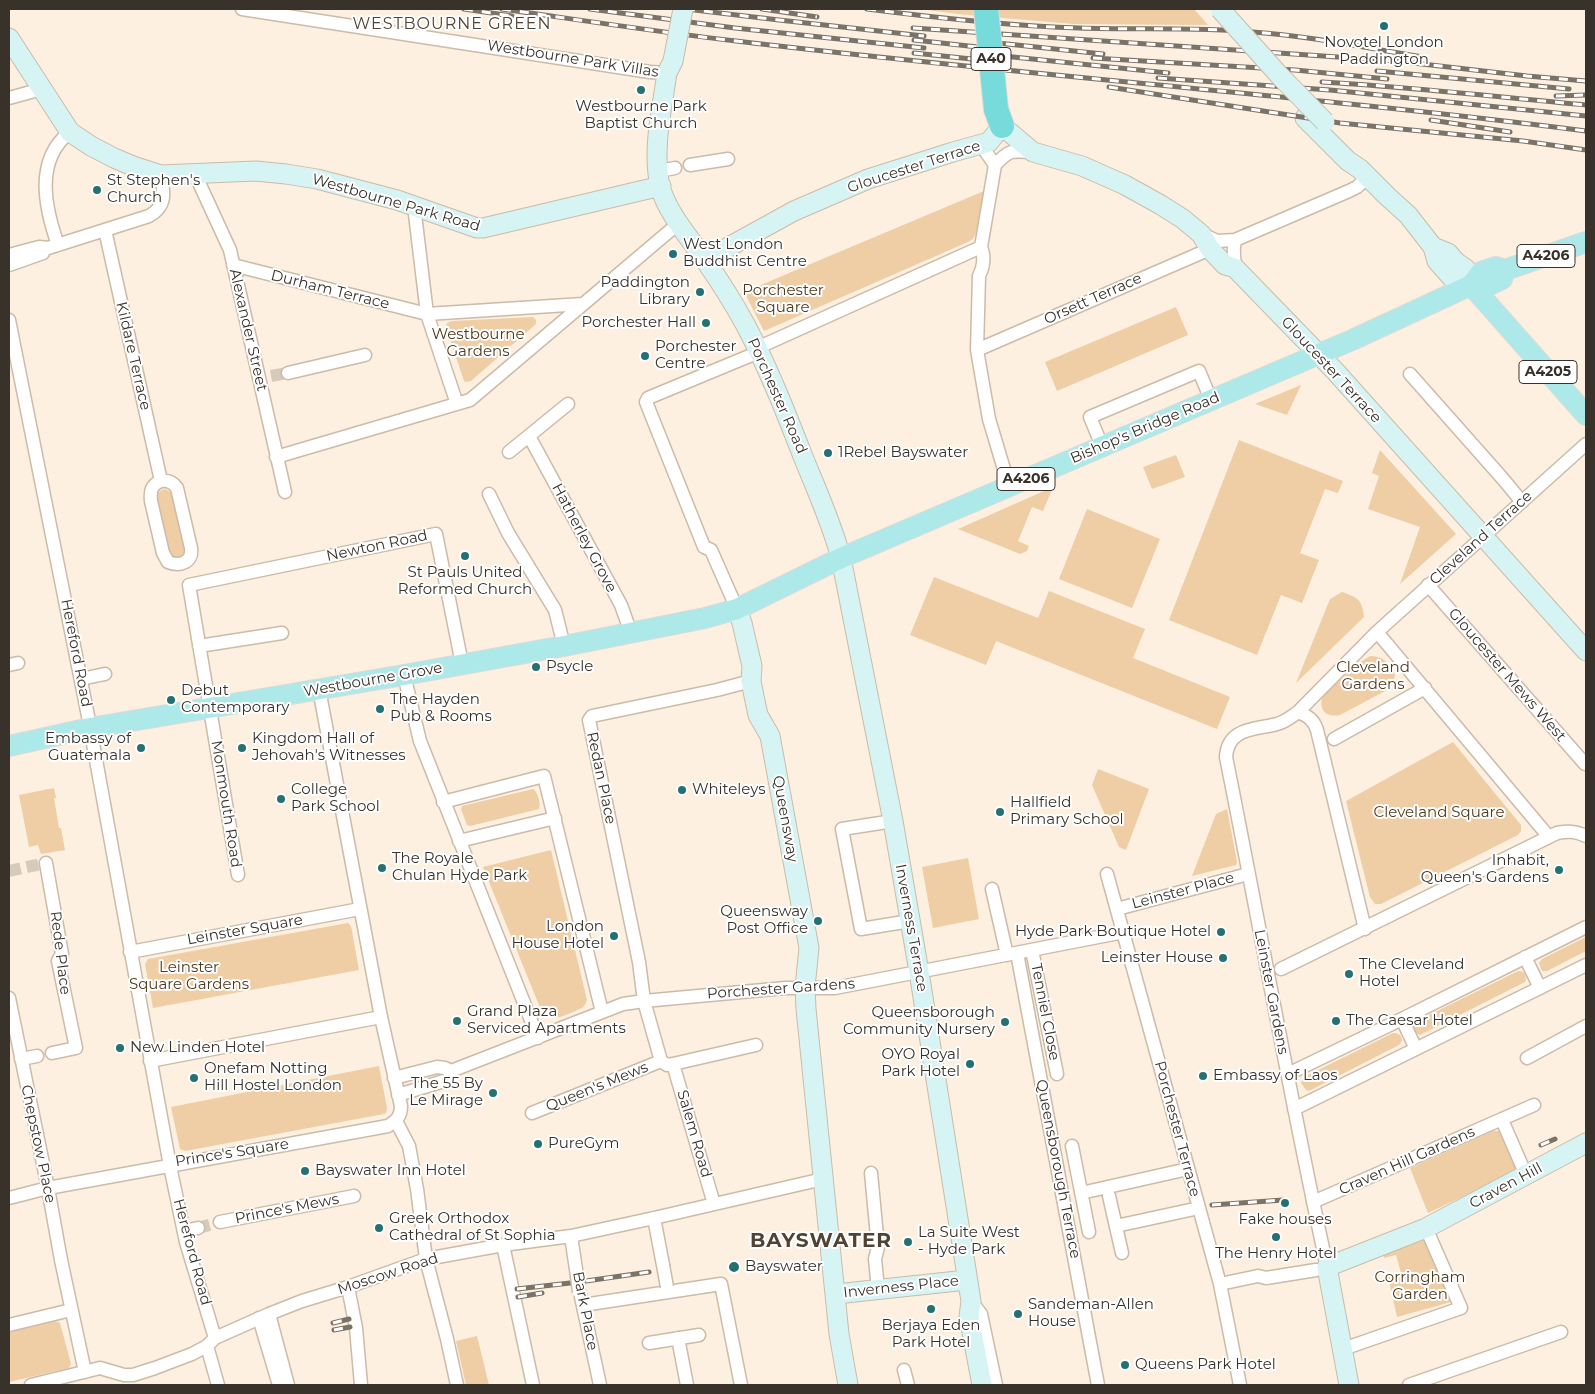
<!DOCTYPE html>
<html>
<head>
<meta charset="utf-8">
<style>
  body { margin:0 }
  #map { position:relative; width:1595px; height:1394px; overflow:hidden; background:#fdf0e0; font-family:Montserrat,sans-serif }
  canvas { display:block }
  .frame { position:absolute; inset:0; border:10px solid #39322b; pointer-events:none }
</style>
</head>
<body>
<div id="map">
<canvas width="1595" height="1394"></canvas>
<div class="frame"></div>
</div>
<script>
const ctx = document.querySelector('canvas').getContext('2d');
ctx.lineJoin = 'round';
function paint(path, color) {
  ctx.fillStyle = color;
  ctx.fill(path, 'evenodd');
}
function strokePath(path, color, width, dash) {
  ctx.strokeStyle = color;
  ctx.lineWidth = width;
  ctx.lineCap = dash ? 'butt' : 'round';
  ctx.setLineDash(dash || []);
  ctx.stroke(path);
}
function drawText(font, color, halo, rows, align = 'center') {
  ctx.font = font + ' Montserrat,sans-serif';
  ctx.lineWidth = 4;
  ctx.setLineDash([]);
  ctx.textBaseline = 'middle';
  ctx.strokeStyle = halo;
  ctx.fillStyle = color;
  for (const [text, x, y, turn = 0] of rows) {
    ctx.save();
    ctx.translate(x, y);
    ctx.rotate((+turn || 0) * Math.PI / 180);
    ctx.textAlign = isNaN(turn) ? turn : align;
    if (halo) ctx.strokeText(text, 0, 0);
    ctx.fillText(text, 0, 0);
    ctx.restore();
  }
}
paint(new Path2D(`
  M920,9h274l14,16 -135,-1 -115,-10z
  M984,191l-8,42 -3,6 -5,3 -204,89 -20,-39z
  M1176,307l12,28 -131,56 -12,-29z
  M533,317l3,3v4l-65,57 -5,1 -2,-1 -18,-54 1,-4 5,-2z
  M1301,385l-14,30 -32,-11z
  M1239,440l104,41 -5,12 -13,-4 -25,64 19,7 -17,43 -21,-8 -24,60 -88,-35z
  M1380,450l76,84 -56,50 20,-57 -52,-18 11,-33 -7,-3z
  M1176,455l9,22 -33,12 -9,-22z
  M1053,487l-10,24 -11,-4 -14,34 11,5 -2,5 -7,3 -62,-25z
  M165,489l6,3 2,3 12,54 -1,7 -4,4 -11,-3 -13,-55c1,-7 1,-11 9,-13z
  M1087,509l73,30 -28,69 -73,-29z
  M934,577l104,41 11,-27 96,38 -12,29 97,39 -13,32 -221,-88 -10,24 -76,-30z
  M1342,592c16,6 20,7 22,25l-68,66 34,-84z
  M1370,656c12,0 21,7 25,19l-3,10 -5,5 -47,25c-15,3 -22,-6 -17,-20l36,-32z
  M1453,742l68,83v6l-3,4 -137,69h-6l-5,-7 -24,-96z
  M1098,769l51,20 -23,61 -7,-3 -27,-62z
  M54,788l2,10h-2l5,30h2l4,22 -24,4 -3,-9 -9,2 -10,-52z
  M533,789c5,3 8,15 6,20l-69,17 -3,-1 -6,-16 1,-3z
  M1227,809l10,53 -1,3 -44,11 24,-62z
  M551,850l36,150 -2,5 -3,3c-13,5 -32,18 -41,2l-58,-143z
  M968,858l11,61 -46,9 -11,-61z
  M348,923l3,3 8,44 -206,38 -8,-44 3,-5z
  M1586,937v14l-39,20h-5l-3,-8 3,-4z
  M1518,971c6,0 8,3 8,9l-1,2 -105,53 -7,-4 -1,-3 3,-6z
  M1393,1033c5,0 9,2 9,8l-3,4 -90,46 -3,-1 -5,-7 3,-6z
  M379,1066l8,42 -1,5 -2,1 -199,37 -5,-2 -9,-42z
  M1493,1131h6l3,2 15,34v4l-89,42 -18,-45z
  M1426,1239l25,63 -54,15 -9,-41 13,-3 -5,-18 -12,3 -1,-4z
  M56,1321l4,2 11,41 -2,4 -60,14v-50z
  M477,1336l12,49h-23l-10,-44z`), '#efcda5');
strokePath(new Path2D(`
  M271,376l17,-3
  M9,871l37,-8
  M198,1228l22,-6`), '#d6cabc', 12, [12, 6]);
const street = new Path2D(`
  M242,9l408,63 17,1
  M9,98l33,-9
  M690,165l38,-6
  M995,165c15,-16 16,-14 38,-13
  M659,171l16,-3
  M195,174l35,76 55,242
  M105,230l56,251
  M1202,234l15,7 18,-1 114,-49 8,-4 11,-10
  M1235,240c-3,13 0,16 0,28
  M58,245c-13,-37 -24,-85 12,-113
  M981,247c4,10 3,19 -2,29l-2,74 12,69 20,67
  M981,247l14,-82 -14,-20
  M9,255l30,-8 9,1 101,-32c18,-10 15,-23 12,-41
  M9,265l34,-12
  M233,265l194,49 -13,-108
  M9,320l79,396 82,450 16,76 29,96
  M757,348l224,-101
  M977,350l233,-101
  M288,373l77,-18
  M1410,374l93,105 19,23
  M457,404l-30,-90 156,-10
  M529,436l92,169 10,28
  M1102,446l-12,-29 109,-46 12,29
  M509,452l59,-48
  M276,457l194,-57 209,-177
  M161,481c7,-1 12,1 16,7l14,60c2,14 -11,19 -23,14l-5,-9 -12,-52c-1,-10 0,-16 10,-20z
  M489,494l19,39 47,77 9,36
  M1428,585l157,179
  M737,609l-26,-59 -7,-3 -58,-145 2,-4 111,-46
  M1377,632l172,205
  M199,646l83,-13
  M9,665l9,-2
  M404,675l16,66 118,297
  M81,679l24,-5
  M751,681l-34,9 -125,26 -3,4 50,242 5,39 17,60 6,4 6,-1 83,-19
  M1298,712c10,4 16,8 19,18l48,199
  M1334,739l91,-51
  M443,802l101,-26 58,236
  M893,821l-51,8 19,100 49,-8
  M459,841l96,-23
  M46,863l16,91 -4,7 18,87 -24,5
  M1107,874l113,410 20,101
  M238,875l-49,-290 247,-51 26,130
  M992,889l15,66
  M1117,909l131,-35
  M1032,950l25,124
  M130,952l230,-43
  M1017,953l81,432
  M1525,957l15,31
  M1281,969l276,-136c11,-2 18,-2 29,3
  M9,998l39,190 13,72 24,112
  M1402,1019l14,30
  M1527,1058l59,-32
  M21,1059l16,-3
  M150,1061l231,-44
  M673,1064l41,140
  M1288,1074l114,-55 184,-92
  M394,1078l43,-11 8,1 6,3 172,-67 21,-3 141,-13h50l289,-56
  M398,1095l46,-14 5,-2 2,-8
  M1294,1109l292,-144
  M532,1113l129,-52
  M1502,1120l24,55
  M396,1121l13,25 8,43 9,70 21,80 10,46
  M1072,1146l17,86
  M871,1173l7,74 -3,12 3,30
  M1081,1193l107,-24
  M1109,1196l13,57
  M9,1198l39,-10 340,-62c8,-5 13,-9 13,-20l-20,-89 -62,-328
  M1313,1202l221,-97
  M654,1218l9,47
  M220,1222l134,-26
  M1116,1226l83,-18
  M184,1231l14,-3
  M571,1236l6,40
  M503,1245l30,140
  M1327,1267c-37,-169 -67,-340 -101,-510 2,-30 29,-27 51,-33 8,-2 14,-7 21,-12l79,-80 209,-188
  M1220,1284l38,-8 8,2 50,-8
  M348,1287l8,41 5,57
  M581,1297l19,88
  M971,1301l10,13 15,71
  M583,1305l138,-21 20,101
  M269,1314l19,71
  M259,1318l20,67
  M9,1325l62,-15
  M678,1338l9,47
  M649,1343l50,-8
  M207,1346l11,39
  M1343,1349l118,-41 -35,-80
  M904,1370l4,15
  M31,1385l69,-17 24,7h9l22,-7 37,-14 15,-8 8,-8 54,-24 33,-13 46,-14 78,-28 77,-14 68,-9 83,-18 169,-39
  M1409,1385l152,-53`);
const secondary = new Path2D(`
  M9,38l61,94 21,14 23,12 19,8 28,9 95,-4 30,3 31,5 80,21 80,28h6l178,-42
  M667,73c-5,36 -15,76 -7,113 7,27 29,51 45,74 14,20 28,42 40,64 23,43 41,89 59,135 13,32 28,65 37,99l52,263 26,151 52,329 -2,16 13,68
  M1305,118l43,43 12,8 28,28 20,18 25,32 4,14 16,18 18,6
  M1433,247l15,6 8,9 10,7 5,16
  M705,260l89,-49 74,-32 85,-27 36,-10 13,-16 31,26 49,14 43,19 36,20 22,14 18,15 9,15 15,16 10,3 100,103 251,280
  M737,609l5,14 10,43 -1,15 4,20 3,14 12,21 39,212 -4,39 1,22 33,325 9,51
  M836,1294l131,-14
  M1349,1385l-22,-118 99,-39 160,-85`);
const primary = new Path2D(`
  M1471,285l115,130
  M1471,285c11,5 21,-1 31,-6l3,-9
  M9,746l81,-18 314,-53 160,-29 141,-28 32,-9 104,-51 511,-218 119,-55 10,-13 15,-5 9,3 81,-28`);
const highway = new Path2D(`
  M996,109l6,17`);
strokePath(street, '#cbbba8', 15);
strokePath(secondary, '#cbbba8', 21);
strokePath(primary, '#dbdad9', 22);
strokePath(highway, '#dbdad9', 26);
strokePath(street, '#fff', 12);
strokePath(secondary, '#d6f4f4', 19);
strokePath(primary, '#ade9e9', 20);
strokePath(highway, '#77dbdb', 24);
const rail = new Path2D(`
  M464,9l48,7
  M502,9c78,11 156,23 234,32 283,34 567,54 850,90
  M590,9l145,19 189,20
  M686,9l93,11 145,16
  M762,9l55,8
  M867,9c71,9 141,17 212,19 58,2 116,-1 174,4 57,4 113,16 169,25
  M913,28l483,33 131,15 59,5
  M914,40l82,9
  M988,42l115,12
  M914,53l77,8
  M984,54l184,19
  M1093,58l202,12 92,9
  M1377,71l192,18
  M1158,78l172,12 256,26
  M1322,82c89,5 176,15 264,23
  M1109,87l231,36 183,18 63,9
  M1556,96l30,-1
  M1431,120l79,12
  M1541,1145l14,-6
  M1212,1205l71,-5
  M586,1281l63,-9
  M517,1289l53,-6
  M518,1297l24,-4
  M333,1323l16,-4
  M334,1330l16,-3`);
strokePath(rail, '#7b7268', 5);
strokePath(rail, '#fff', 3, [9]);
const streetBridge = new Path2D(`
  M663,1265l4,22
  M577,1276l2,16`);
const secondaryBridge = new Path2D(`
  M1220,9l59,66 46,47
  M667,73l6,-12 10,-52`);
const highwayBridge = new Path2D(`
  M986,9l10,100`);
strokePath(streetBridge, '#cbbba8', 15, []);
strokePath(secondaryBridge, '#cbbba8', 21, []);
strokePath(highwayBridge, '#dbdad9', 26, []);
strokePath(streetBridge, '#fff', 12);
strokePath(secondaryBridge, '#d6f4f4', 19);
strokePath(highwayBridge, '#77dbdb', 24);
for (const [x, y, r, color] of [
  [1384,26,5,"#257070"],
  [641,90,5,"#257070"],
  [97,190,5,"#257070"],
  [673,254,5,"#257070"],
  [700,292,5,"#257070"],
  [706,323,5,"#257070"],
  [645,356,5,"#257070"],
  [828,453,5,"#257070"],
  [465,556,5,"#257070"],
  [536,667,5,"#257070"],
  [171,700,5,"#257070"],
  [380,709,5,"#257070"],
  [141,748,5,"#257070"],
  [242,748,5,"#257070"],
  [682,790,5,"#257070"],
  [281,799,5,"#257070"],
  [1000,812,5,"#257070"],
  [382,868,5,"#257070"],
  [1559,870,5,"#257070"],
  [818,921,5,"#257070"],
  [1221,932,5,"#257070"],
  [614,936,5,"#257070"],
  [1223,958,5,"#257070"],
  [1349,974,5,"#257070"],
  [457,1021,5,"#257070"],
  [1336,1021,5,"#257070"],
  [1005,1022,5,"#257070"],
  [120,1048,5,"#257070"],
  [970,1064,5,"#257070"],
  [1203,1076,5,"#257070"],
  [194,1078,5,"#257070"],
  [493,1093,5,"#257070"],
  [538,1144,5,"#257070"],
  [305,1171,5,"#257070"],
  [1285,1203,5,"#257070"],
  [379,1228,5,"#257070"],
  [1276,1237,5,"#257070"],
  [908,1242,5,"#257070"],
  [734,1267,6,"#257070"],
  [931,1309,5,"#257070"],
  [1018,1314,5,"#257070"],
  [1125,1365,5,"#257070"]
]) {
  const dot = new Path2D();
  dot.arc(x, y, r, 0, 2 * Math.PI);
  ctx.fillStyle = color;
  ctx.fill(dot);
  strokePath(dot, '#fff', 2);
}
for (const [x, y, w] of [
  [991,59,40],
  [1546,256,58],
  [1548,372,58],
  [1026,479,58]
]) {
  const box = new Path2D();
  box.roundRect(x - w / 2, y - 11.5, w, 23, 4);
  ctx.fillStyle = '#fff';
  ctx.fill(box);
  strokePath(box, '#39322b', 1);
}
drawText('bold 14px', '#39322b', null, [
  ["A40",991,59],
  ["A4206",1546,256],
  ["A4205",1548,372],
  ["A4206",1026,479]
]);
drawText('15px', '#39322b', '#fff', [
  ["Novotel London",1384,43,"center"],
  ["Paddington",1384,60,"center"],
  ["Westbourne Park",641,107,"center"],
  ["Baptist Church",641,124,"center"],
  ["St Stephen's",107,181],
  ["Church",107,198],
  ["West London",683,245],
  ["Buddhist Centre",683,262],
  ["Paddington",690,283,"right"],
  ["Library",690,300,"right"],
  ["Porchester Hall",696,323,"right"],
  ["Porchester",655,347],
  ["Centre",655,364],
  ["1Rebel Bayswater",838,453],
  ["St Pauls United",465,573,"center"],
  ["Reformed Church",465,590,"center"],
  ["Psycle",546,667],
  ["Debut",181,691],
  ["Contemporary",181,708],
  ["The Hayden",390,700],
  ["Pub & Rooms",390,717],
  ["Embassy of",131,739,"right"],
  ["Guatemala",131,756,"right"],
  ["Kingdom Hall of",252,739],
  ["Jehovah's Witnesses",252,756],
  ["College",291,790],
  ["Park School",291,807],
  ["Whiteleys",692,790],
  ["Hallfield",1010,803],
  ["Primary School",1010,820],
  ["The Royale",392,859],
  ["Chulan Hyde Park",392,876],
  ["Inhabit,",1549,861,"right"],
  ["Queen's Gardens",1549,878,"right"],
  ["Queensway",808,912,"right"],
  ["Post Office",808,929,"right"],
  ["London",604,927,"right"],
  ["House Hotel",604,944,"right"],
  ["Hyde Park Boutique Hotel",1211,932,"right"],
  ["Leinster House",1213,958,"right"],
  ["The Cleveland",1359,965],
  ["Hotel",1359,982],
  ["Grand Plaza",467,1012],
  ["Serviced Apartments",467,1029],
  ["Queensborough",995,1013,"right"],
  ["Community Nursery",995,1030,"right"],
  ["The Caesar Hotel",1346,1021],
  ["New Linden Hotel",130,1048],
  ["OYO Royal",960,1055,"right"],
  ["Park Hotel",960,1072,"right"],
  ["Onefam Notting",204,1069],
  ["Hill Hostel London",204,1086],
  ["Embassy of Laos",1213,1076],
  ["The 55 By",483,1084,"right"],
  ["Le Mirage",483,1101,"right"],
  ["PureGym",548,1144],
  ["Bayswater Inn Hotel",315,1171],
  ["Greek Orthodox",389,1219],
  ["Cathedral of St Sophia",389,1236],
  ["Fake houses",1285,1220,"center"],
  ["La Suite West",918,1233],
  ["- Hyde Park",918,1250],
  ["The Henry Hotel",1276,1254,"center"],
  ["Bayswater",745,1267],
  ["Sandeman-Allen",1028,1305],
  ["House",1028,1322],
  ["Berjaya Eden",931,1326,"center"],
  ["Park Hotel",931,1343,"center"],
  ["Queens Park Hotel",1135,1365]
], 'left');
drawText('15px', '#39322b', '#fff', [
  ["Westbourne Park Villas",573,59,9],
  ["Gloucester Terrace",914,167,-18],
  ["Westbourne Park Road",396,203,16],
  ["Durham Terrace",330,290,14],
  ["Orsett Terrace",1093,299,-24],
  ["Alexander Street",248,330,77],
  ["Kildare Terrace",133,356,77],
  ["Gloucester Terrace",1331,370,47],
  ["Porchester Road",777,396,66],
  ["Bishop's Bridge Road",1145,428,-23],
  ["Hatherley Grove",584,538,62],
  ["Cleveland Terrace",1481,538,-42],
  ["Newton Road",377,546,-12],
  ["Hereford Road",76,653,79],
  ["Gloucester Mews West",1507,675,49],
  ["Westbourne Grove",373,680,-10],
  ["Redan Place",601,778,78],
  ["Monmouth Road",226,804,81],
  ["Queensway",785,819,80],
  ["Leinster Place",1183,891,-15],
  ["Inverness Terrace",911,928,80],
  ["Leinster Square",245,930,-10],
  ["Rede Place",60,953,83],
  ["Porchester Gardens",781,989,-4],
  ["Leinster Gardens",1271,992,79],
  ["Tenniel Close",1045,1012,79],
  ["Queen's Mews",597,1087,-22],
  ["Porchester Terrace",1177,1129,75],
  ["Salem Road",694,1134,74],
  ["Chepstow Place",38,1144,78],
  ["Prince's Square",232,1153,-9],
  ["Craven Hill Gardens",1407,1161,-24],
  ["Queensborough Terrace",1058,1169,79],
  ["Craven Hill",1506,1186,-28],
  ["Prince's Mews",287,1209,-11],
  ["Hereford Road",192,1252,75],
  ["Moscow Road",388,1274,-18],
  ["Inverness Place",901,1287,-6],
  ["Bark Place",585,1311,79]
]);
drawText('15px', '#523a1d', '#fff', [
  ["Porchester",783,291],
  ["Square",783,308],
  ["Westbourne",478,335],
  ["Gardens",478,352],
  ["Cleveland",1373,668],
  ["Gardens",1373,685],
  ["Cleveland Square",1439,813],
  ["Leinster",189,968],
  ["Square Gardens",189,985],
  ["Corringham",1420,1278],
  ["Garden",1420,1295]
]);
ctx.letterSpacing = '1px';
drawText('16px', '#504333', '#fff', [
  ["WESTBOURNE GREEN",452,24]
]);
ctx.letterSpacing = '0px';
ctx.letterSpacing = '1px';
drawText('bold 20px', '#504333', '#fff', [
  ["BAYSWATER",821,1241]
]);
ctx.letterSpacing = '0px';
</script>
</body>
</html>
